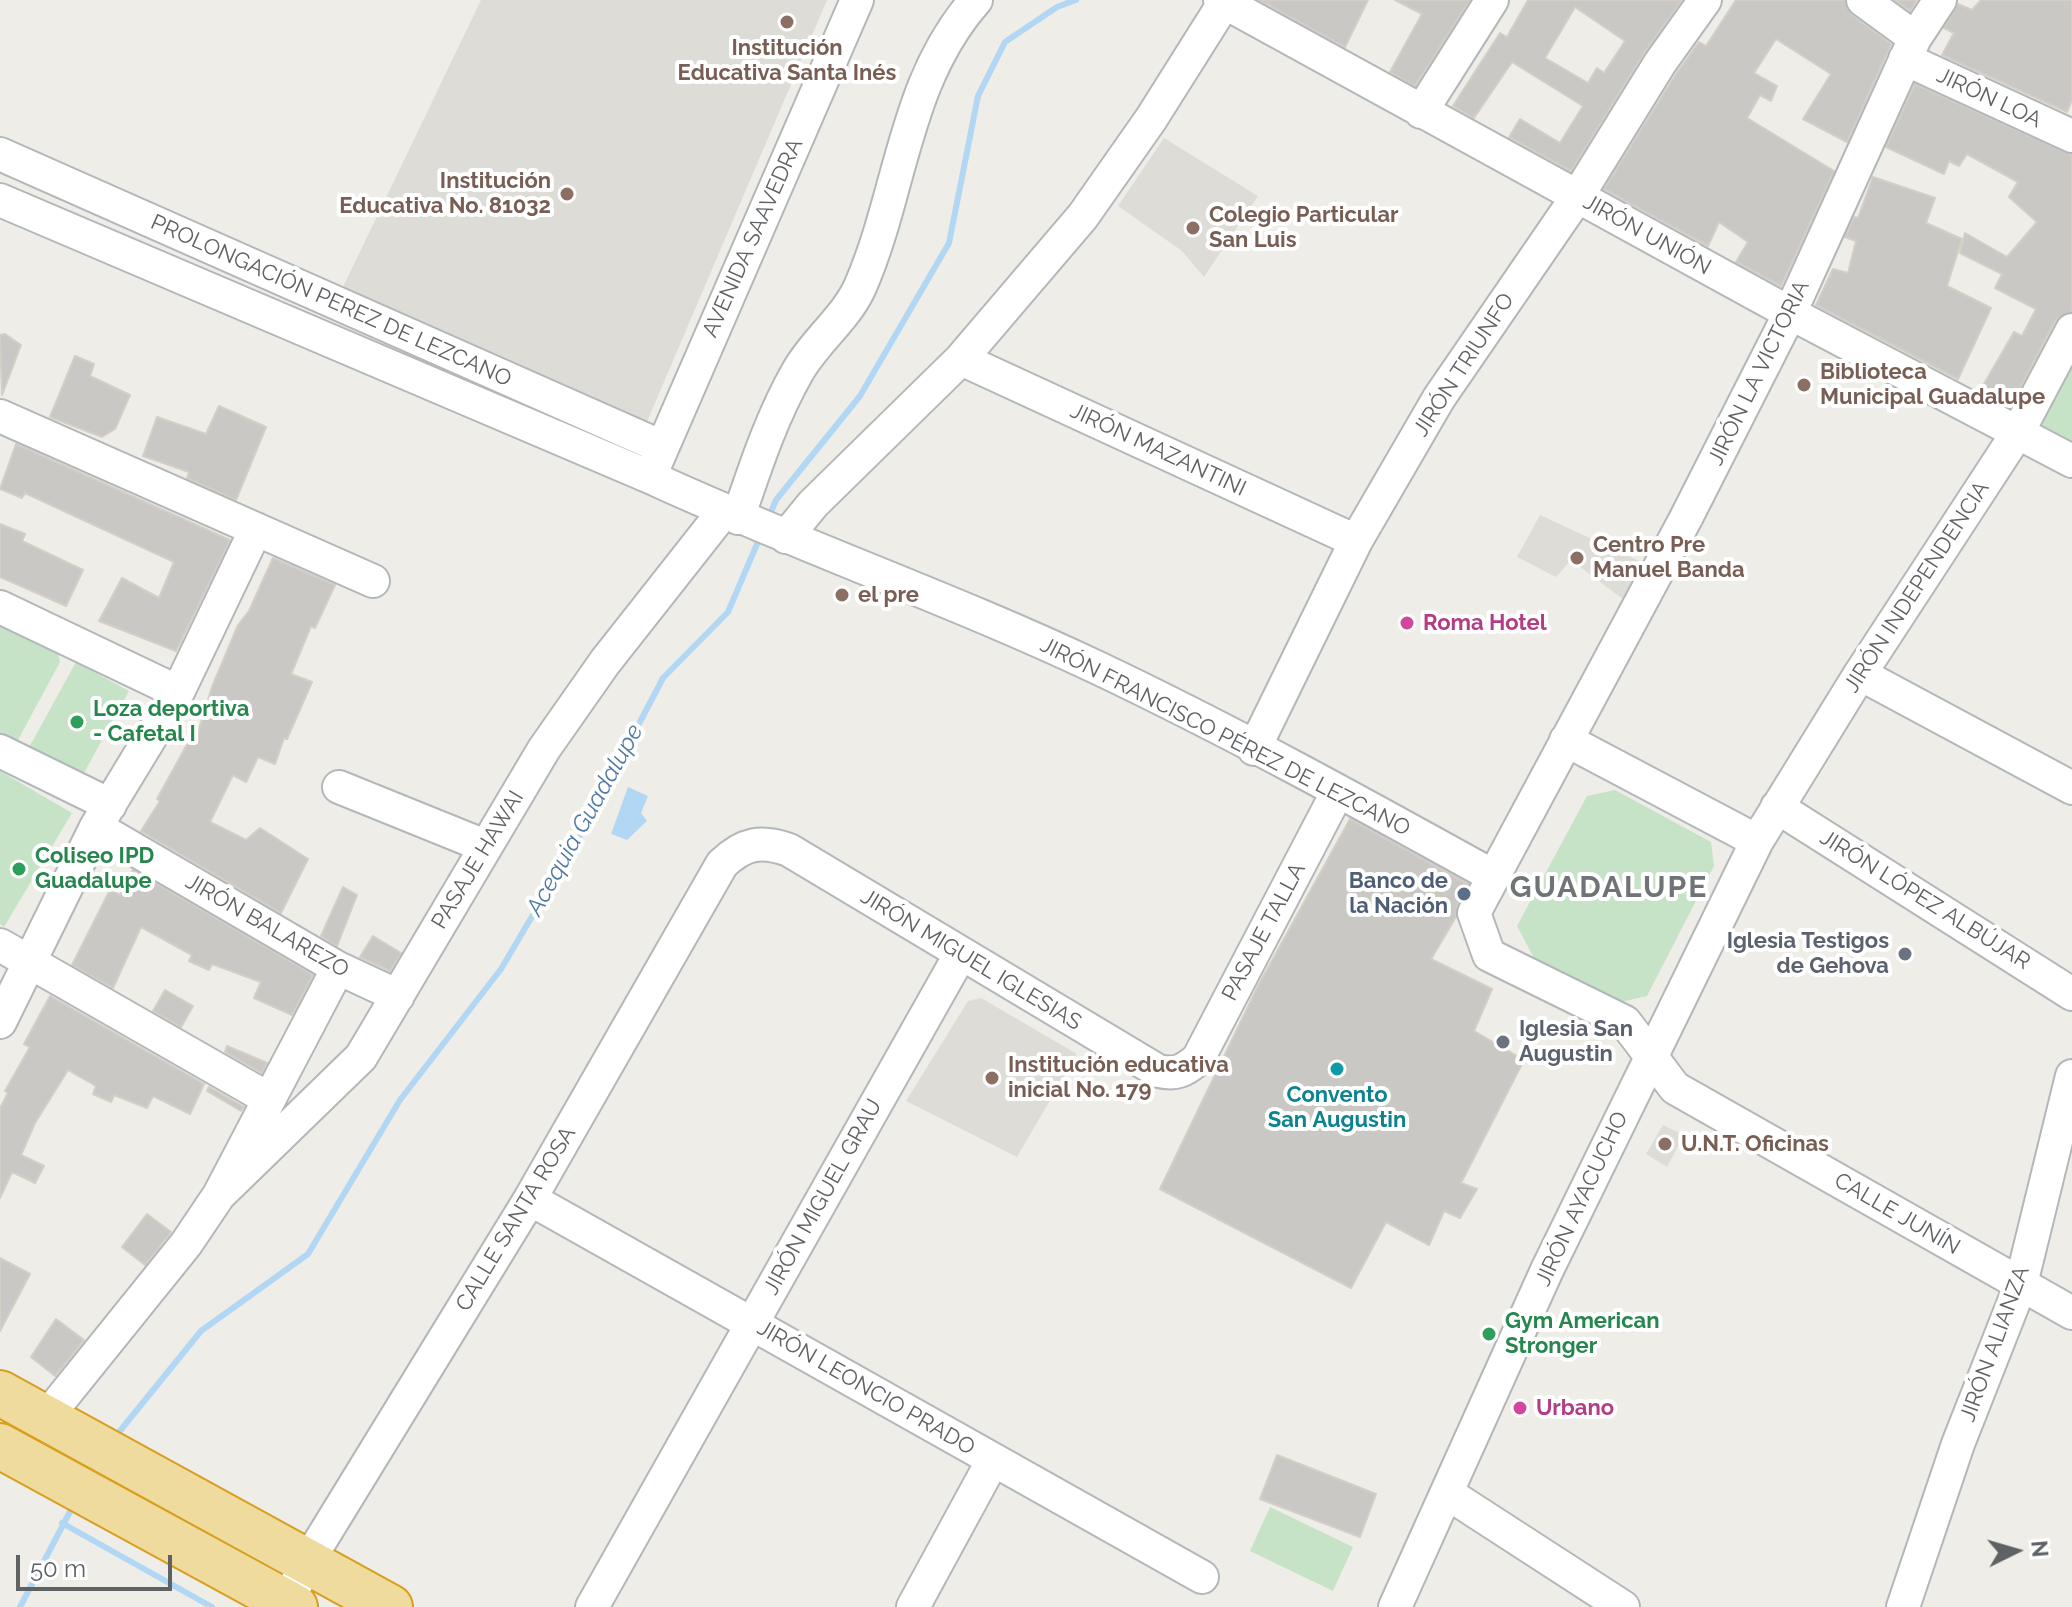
<!DOCTYPE html>
<html>
<head>
<meta charset="utf-8">
<style>
  body { margin:0 }
  #map { position:relative; width:2072px; height:1607px; overflow:hidden; background:#efede7; font-family:Raleway,sans-serif }
  canvas { display:block }
  .north { position:absolute; left:1976px; top:1511px; width:80px; height:80px; -webkit-text-stroke:6px #fff; paint-order:stroke; rotate:85deg; font-size:22px; font-weight:700; line-height:32px; text-align:center; color:#5f6265 }
  .north::after { content:''; display:block; margin:auto; width:28px; height:36px; background:#5f6265; clip-path:polygon(50% 0,100% 100%,50% 72%,0 100%) }
  .scale { position:absolute; left:16px; top:1555px; width:156px; height:36px; box-sizing:border-box; border:4px solid #5f6265; border-top:0; padding-left:10px; font-size:24px; line-height:28px; white-space:nowrap; color:#5f6265; -webkit-text-stroke:6px #fff; paint-order:stroke }
</style>
</head>
<body>
<div id="map">
<canvas width="2072" height="1607"></canvas>
<div class="north">N</div>
<div class="scale">50 m</div>
</div>
<script>
const ctx = document.querySelector('canvas').getContext('2d');
ctx.lineJoin = 'round';
function paint(path, color) {
  ctx.fillStyle = color;
  ctx.fill(path, 'evenodd');
}
function strokePath(path, color, width, dash) {
  ctx.strokeStyle = color;
  ctx.lineWidth = width;
  ctx.lineCap = dash ? 'butt' : 'round';
  ctx.setLineDash(dash || []);
  ctx.stroke(path);
}
function drawText(font, color, halo, rows, align = 'center') {
  ctx.font = font + ' Raleway,sans-serif';
  ctx.lineWidth = 8;
  ctx.setLineDash([]);
  ctx.textBaseline = 'middle';
  ctx.strokeStyle = halo;
  ctx.fillStyle = color;
  for (const [text, x, y, turn = 0] of rows) {
    ctx.save();
    ctx.translate(x, y);
    ctx.rotate((+turn || 0) * Math.PI / 180);
    ctx.textAlign = isNaN(turn) ? turn : align;
    if (halo) ctx.strokeText(text, 0, 0);
    ctx.fillText(text, 0, 0);
    ctx.restore();
  }
}
paint(new Path2D(`
  M481,0h346l-181,424 -303,-137z
  M1164,138l94,58 -54,81 -22,-26 -64,-45z
  M1540,515l108,50 -20,38 -57,-43 -15,17 -39,-20z
  M981,998l96,56 -60,103 -111,-56 62,-100z
  M1663,1125l21,10 -17,32 -21,-13z`), '#dedcd6');
paint(new Path2D(`
  M2072,342v110l-49,-24z
  M0,617l57,30 3,15 -42,78h-18z
  M76,662l53,29 -50,91 -53,-29z
  M0,771l72,42 -68,114 -4,-3z
  M1615,790l96,52 3,24 -67,130 -26,6 -86,-42 -18,-34 70,-130z
  M1270,1507l83,40 -20,44 -83,-40z`), '#c7e3c7');
paint(new Path2D(`
  M628,787l20,9 -7,17 6,8 -20,19 -16,-6z`), '#b2d7f4');
strokePath(new Path2D(`
  M768,519l8,-19 84,-104 89,-153 29,-147 27,-54 52,-35 19,-7
  M115,1437l86,-106 107,-77 92,-154 101,-131 85,-144 77,-147 65,-66 32,-75
  M62,1523l150,84
  M20,1607l54,-103`), '#b2d7f4', 6);
const building = new Path2D(`
  M1259,0h109l-23,47z
  M1395,0h75l-55,86 -25,-14 32,-58z
  M1528,0h154l-38,53 -73,118 -62,-34 11,-18 40,24 23,-37 -71,-44 -38,56 -21,-12 47,-73 7,4zM1575,7l50,34 -21,32 -7,-5 -9,15 -43,-25z
  M1736,0h108l8,15 39,29 -44,98 -44,-23 28,-45 -55,-35 -22,34 23,13 -6,15 -11,-6 -13,23 87,53 -53,115 -45,-24 12,-20 -29,-20 -11,24 -104,-57 72,-115 23,-32 7,4z
  M1895,0h22l-7,11z
  M1981,0h91v100l-5,12 -125,-57 12,-22 -10,-5 14,-24 14,6z
  M1915,84l157,71v156l-17,10 -45,86 -30,-16 34,-59 8,4 14,-27 -41,-21 7,-14 -42,-21 5,-20 42,24 30,-35 -28,-25 9,-15 -51,-28 -8,12 -10,-5 -5,13 -58,-27z
  M1873,177l62,21 -9,25 36,16 -15,47 44,22 -33,71 -142,-74 17,-36 15,4 8,-32 -11,-4 9,-20 4,1z
  M5,334l16,11 -19,50 -2,-60z
  M75,356l19,8 -4,12 40,19 -15,34 -13,8 -52,-20z
  M219,406l47,21 -30,73 -49,-22 2,-6 -46,-16 14,-39 49,17z
  M16,444l214,96 -54,111 -77,-30 23,-43 37,20 15,-36 -149,-69 -3,5 -22,-9z
  M0,524l25,10 -3,7 61,29 -17,36 -66,-29z
  M273,558l62,27 -20,43 -4,-2 -20,48 21,8 -25,57 -3,-1 -9,26 -17,-7 -12,25 -13,-7 -23,47 36,18 14,-12 48,31 -27,54 -140,-82 19,-30 -3,-2 38,-69 3,2 14,-45 26,-62 11,-14z
  M1350,819l118,65 -11,21 -1,12 -25,42 61,30 -18,42 50,29 -63,123 16,6 -17,29 -16,-7 -15,34 -43,-23 -35,66 -191,-99 98,-203z
  M133,870l180,105 -21,40 -38,-17 7,-16 -49,-18 -3,6 -20,-9 3,-6 -51,-28 -28,61 -41,-23 38,-75 10,5z
  M343,887l14,8 -20,51 -16,-10z
  M373,936l28,17 -11,18 -30,-14z
  M165,990l28,16 -12,21 -28,-16z
  M50,996l154,88 -14,30 -37,-18 -6,12 -33,-13 -3,7 -18,-8 3,-8 -28,-16 -33,53 -14,32 23,11 -9,17 -23,-11 -12,26v-90l8,-15 -3,-2 25,-44 -6,-3z
  M227,1046l40,17 -5,10 -37,-21z
  M209,1087l35,20 -3,4 -34,-20z
  M147,1214l24,18 -26,33 -23,-18z
  M0,1258l30,16 -30,57z
  M56,1319l28,21 -29,36 -24,-19z
  M1277,1455l99,39 -16,43 -100,-38z`);
paint(building, '#cac8c4');
strokePath(building, '#d3cfc6', 2);
const minor = new Path2D(`
  M1220,0l570,313 282,148
  M1863,0l52,38
  M1940,0l-25,38 -125,275 -104,205 -212,395 15,42 136,67 50,66 397,225
  M1905,59l167,77
  M1421,112l71,-112
  M0,154l662,293
  M0,200l650,277c147,68 300,121 446,190 135,64 267,137 397,209
  M961,359l395,182
  M0,416l373,165
  M654,467l203,-467
  M738,518c17,-50 34,-102 60,-147 17,-30 48,-53 62,-84 42,-96 43,-204 116,-287
  M786,537l27,-33 148,-145 122,-143 68,-97 75,-119
  M0,607l178,85
  M1860,674l212,114
  M1566,740l191,101
  M1254,749l102,-208 83,-143 138,-201 83,-134 45,-63
  M0,751l110,54
  M339,787l146,59
  M1777,807l295,187
  M96,827l242,141 60,28
  M0,945l269,154
  M0,1022l96,-195 82,-135 78,-163
  M219,1195l142,-138 183,-308 61,-87 119,-151
  M530,1199l672,378
  M45,1419l141,-175 33,-49 119,-227
  M1447,1493l176,114
  M284,1607l24,-46 222,-362 192,-335c22,-21 39,-24 67,-14l369,221c18,4 26,0 40,-12l140,-268
  M592,1607l368,-652
  M913,1607l80,-147
  M1395,1607l152,-337 210,-429 103,-167 158,-242 54,-102
  M1903,1607l55,-163 63,-160 51,-208`);
const highway = new Path2D(`
  M0,1393l390,214
  M0,1446l295,161`);
strokePath(minor, '#b4b7ba', 36);
strokePath(highway, '#d89e1e', 48);
strokePath(minor, '#fff', 32);
strokePath(highway, '#f0db9e', 44);
for (const [x, y, r, color] of [
  [787,22,8,"#8d6e63"],
  [567,194,8,"#8d6e63"],
  [1193,228,8,"#8d6e63"],
  [1804,385,8,"#8d6e63"],
  [1577,558,8,"#8d6e63"],
  [842,595,8,"#8d6e63"],
  [1407,623,8,"#d1479c"],
  [77,722,8,"#2e9e5b"],
  [19,869,8,"#2e9e5b"],
  [1464,894,8,"#5c6f8a"],
  [1905,954,8,"#6b7280"],
  [1503,1042,8,"#6b7280"],
  [1337,1069,8,"#0f9aa8"],
  [992,1078,8,"#8d6e63"],
  [1665,1144,8,"#8d6e63"],
  [1489,1334,8,"#2e9e5b"],
  [1520,1408,8,"#d1479c"]
]) {
  const dot = new Path2D();
  dot.arc(x, y, r, 0, 2 * Math.PI);
  ctx.fillStyle = color;
  ctx.fill(dot);
  strokePath(dot, '#fff', 3);
}
drawText('bold 22px', '#785e54', '#fff', [
  ["Institución",787,48,"center"],
  ["Educativa Santa Inés",787,73,"center"],
  ["Institución",551,181,"right"],
  ["Educativa No. 81032",551,206,"right"],
  ["Colegio Particular",1209,215],
  ["San Luis",1209,240],
  ["Biblioteca",1820,372],
  ["Municipal Guadalupe",1820,397],
  ["Centro Pre",1593,545],
  ["Manuel Banda",1593,570],
  ["el pre",858,595],
  ["Institución educativa",1008,1065],
  ["inicial No. 179",1008,1090],
  ["U.N.T. Oficinas",1681,1144]
], 'left');
drawText('22px', '#5f6265', '#fff', [
  ["JIRÓN LOA",1989,98,25],
  ["JIRÓN UNIÓN",1647,235,29],
  ["AVENIDA SAAVEDRA",753,238,-66],
  ["PROLONGACIÓN PEREZ DE LEZCANO",331,301,24],
  ["JIRÓN TRIUNFO",1464,365,-57],
  ["JIRÓN LA VICTORIA",1759,373,-64],
  ["JIRÓN MAZANTINI",1158,450,25],
  ["JIRÓN INDEPENDENCIA",1917,587,-57],
  ["JIRÓN FRANCISCO PÉREZ DE LEZCANO",1225,737,27],
  ["PASAJE HAWAI",478,860,-59],
  ["JIRÓN LÓPEZ ALBÚJAR",1925,900,32],
  ["JIRÓN BALAREZO",267,926,30],
  ["PASAJE TALLA",1264,932,-62],
  ["JIRÓN MIGUEL IGLESIAS",971,960,31],
  ["JIRÓN MIGUEL GRAU",823,1197,-61],
  ["JIRÓN AYACUCHO",1582,1199,-65],
  ["CALLE JUNÍN",1897,1214,30],
  ["CALLE SANTA ROSA",516,1219,-59],
  ["JIRÓN ALIANZA",1995,1344,-70],
  ["JIRÓN LEONCIO PRADO",866,1388,30]
]);
drawText('bold 22px', '#b23c85', '#fff', [
  ["Roma Hotel",1423,623],
  ["Urbano",1536,1408]
], 'left');
drawText('bold 22px', '#27864d', '#fff', [
  ["Loza deportiva",93,709],
  ["- Cafetal I",93,734],
  ["Coliseo IPD",35,856],
  ["Guadalupe",35,881],
  ["Gym American",1505,1321],
  ["Stronger",1505,1346]
], 'left');
drawText('bold 22px', '#4e5e75', '#fff', [
  ["Banco de",1448,881],
  ["la Nación",1448,906]
], 'right');
drawText('bold 22px', '#5b616d', '#fff', [
  ["Iglesia Testigos",1889,941],
  ["de Gehova",1889,966],
  ["Iglesia San",1519,1029,"left"],
  ["Augustin",1519,1054,"left"]
], 'right');
drawText('bold 22px', '#0d838f', '#fff', [
  ["Convento",1337,1095],
  ["San Augustin",1337,1120]
]);
drawText('italic 24px', '#5079a5', '#fff', [
  ["Acequia Guadalupe",585,820,-61]
]);
ctx.letterSpacing = '2px';
drawText('bold 30px', '#707477', '#fff', [
  ["GUADALUPE",1609,888]
]);
ctx.letterSpacing = '0px';
</script>
</body>
</html>
